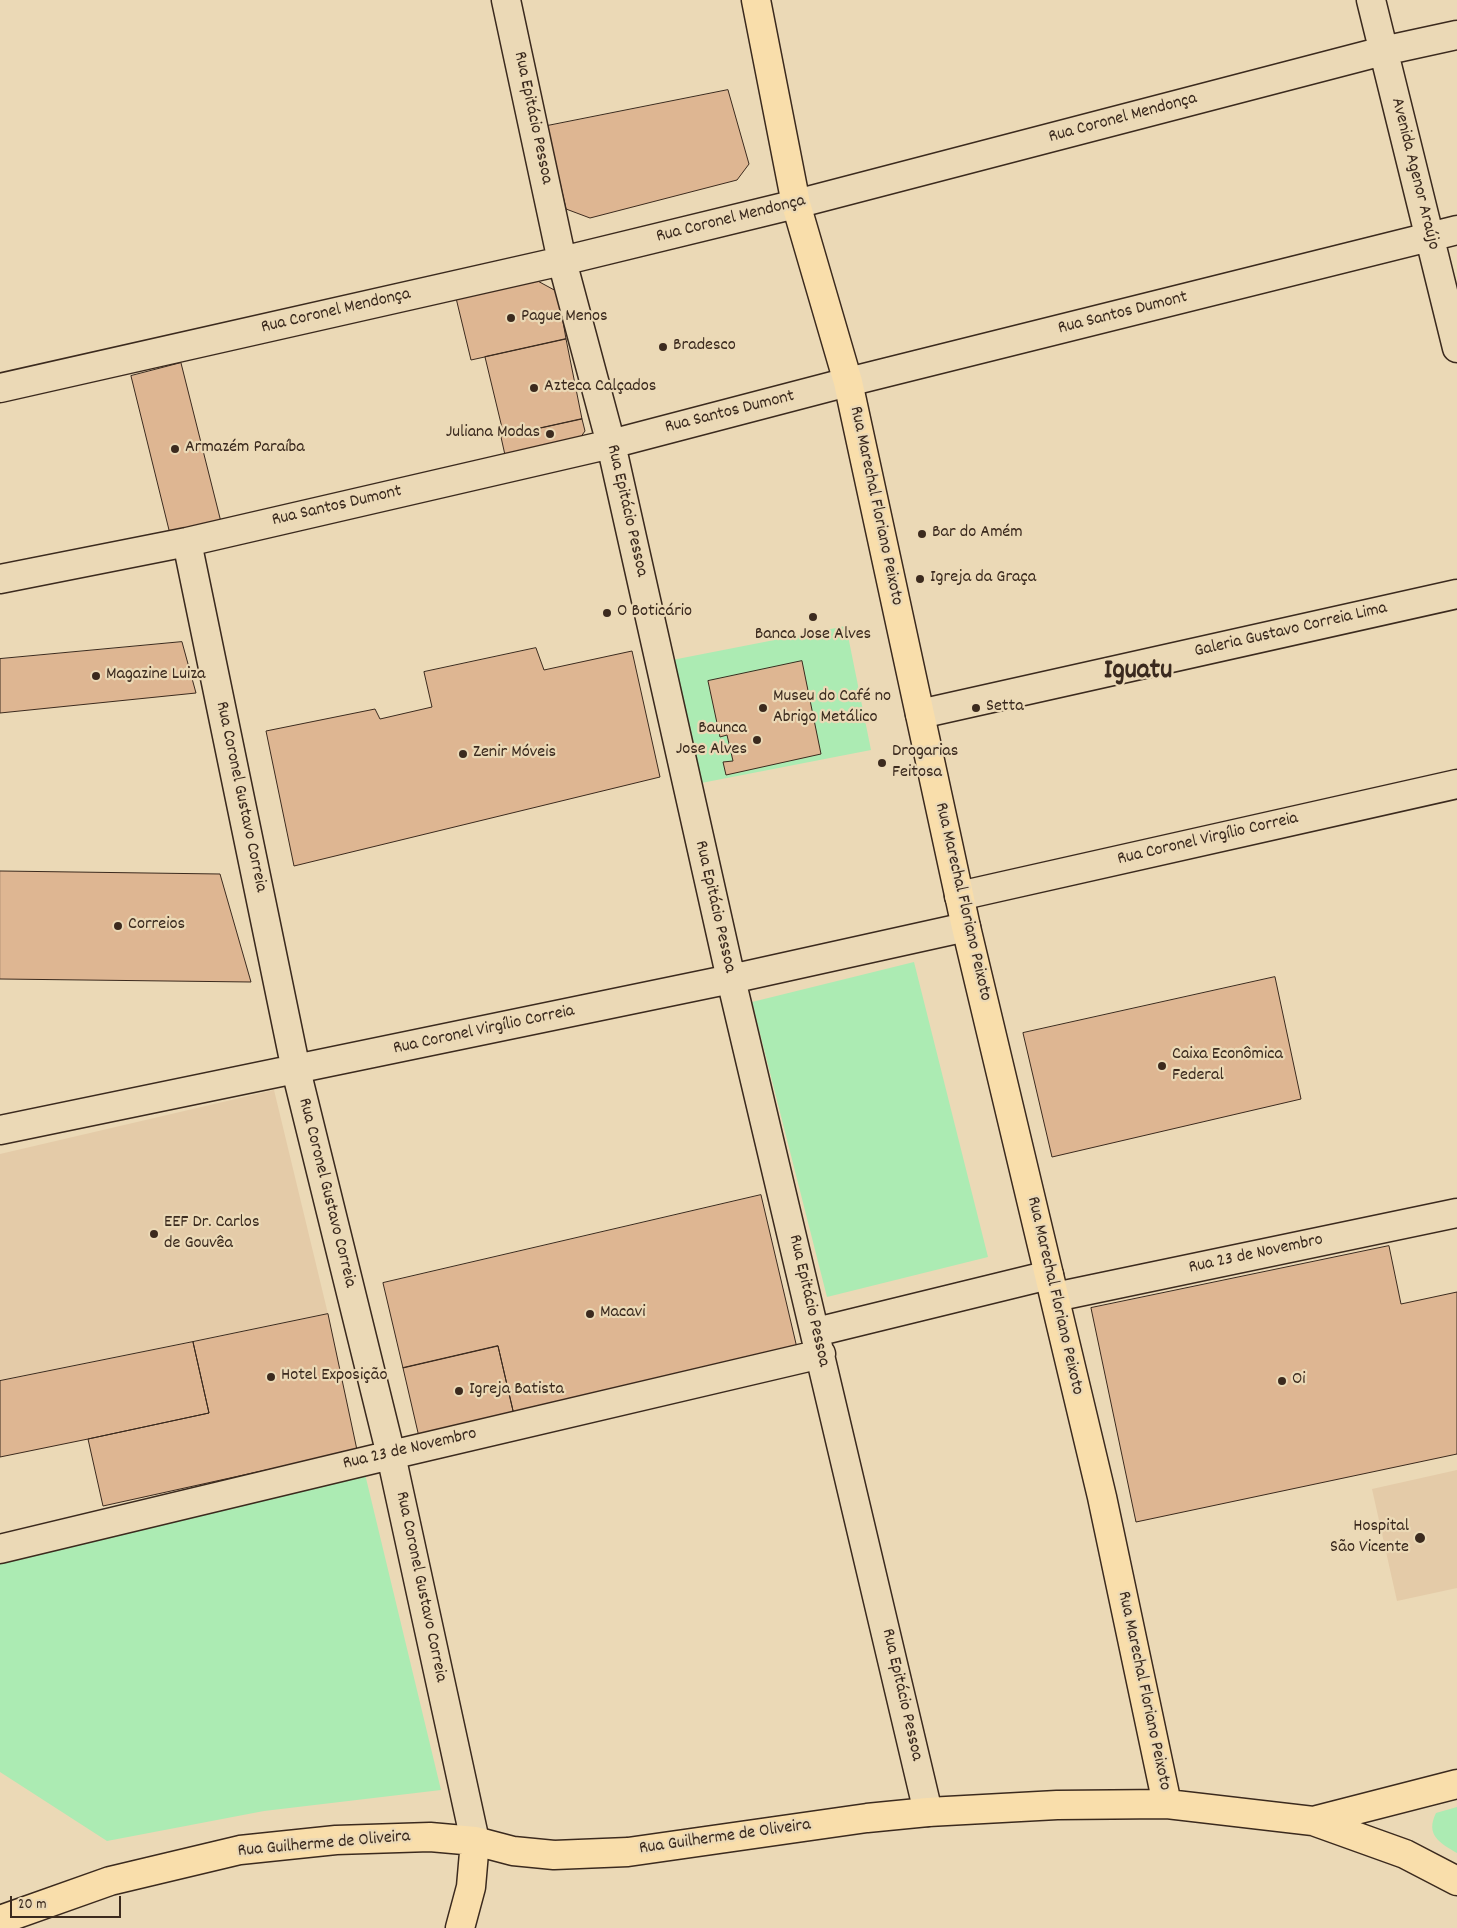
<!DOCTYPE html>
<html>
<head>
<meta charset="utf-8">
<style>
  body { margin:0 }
  #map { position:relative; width:1457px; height:1928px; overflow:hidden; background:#ebd9b6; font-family:Dekko,sans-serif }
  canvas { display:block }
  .scale { position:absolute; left:10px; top:1896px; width:111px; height:22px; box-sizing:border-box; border:2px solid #3b2a1e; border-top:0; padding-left:6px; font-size:15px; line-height:18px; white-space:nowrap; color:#3b2a1e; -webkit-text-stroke:4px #ebd9b6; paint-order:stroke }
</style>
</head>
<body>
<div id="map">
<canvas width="1457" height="1928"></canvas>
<div class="scale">20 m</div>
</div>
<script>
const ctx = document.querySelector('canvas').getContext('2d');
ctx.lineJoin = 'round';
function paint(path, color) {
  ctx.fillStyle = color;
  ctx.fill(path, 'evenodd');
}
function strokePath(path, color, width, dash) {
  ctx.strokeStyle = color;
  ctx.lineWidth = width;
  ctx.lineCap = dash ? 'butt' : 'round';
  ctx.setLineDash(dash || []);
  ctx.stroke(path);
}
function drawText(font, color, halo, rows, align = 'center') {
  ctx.font = font + ' Dekko,sans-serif';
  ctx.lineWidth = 4.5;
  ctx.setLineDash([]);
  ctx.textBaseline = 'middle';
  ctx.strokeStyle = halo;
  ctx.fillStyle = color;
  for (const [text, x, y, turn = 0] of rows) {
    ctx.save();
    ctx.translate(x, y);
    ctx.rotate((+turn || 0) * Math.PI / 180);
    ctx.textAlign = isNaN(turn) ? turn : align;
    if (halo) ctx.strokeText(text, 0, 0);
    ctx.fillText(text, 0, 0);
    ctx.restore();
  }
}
paint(new Path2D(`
  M274,1090l54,224 -328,67v-227z
  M1457,1470v118l-60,13 -25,-112z`), '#e4cba8');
paint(new Path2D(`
  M846,626l25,124 -180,35 -24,-124z
  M914,962l74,295 -161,40 -75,-295z
  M365,1474l76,316 -177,21 -157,30 -107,-69v-209z
  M1457,1807v46c-17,-10 -32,-18 -21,-40z`), '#acebb3');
const building = new Path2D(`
  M728,90l21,74 -12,16 -147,38 -24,-9 -19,-83z
  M534,279l24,13 8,47 -95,21 -15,-62z
  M566,339l16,80 -78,17 -19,-79z
  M181,363l40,159 -51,12 -39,-158z
  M582,419l3,12 -5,7 -75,17 -4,-18z
  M182,642l14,51 -196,20v-54z
  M536,648l8,22 88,-19 28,126 -366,89 -28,-135 109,-22 5,10 52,-12 -8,-35z
  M802,661l19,93 -95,21 -3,-13 10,-1 -6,-26 -7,2 -12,-56z
  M0,871l220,3 31,108 -251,-3z
  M1275,977l26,122 -249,58 -29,-124z
  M761,1195l36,153 -283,67 -16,-69 -95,22 -20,-85z
  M1389,1246l12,58 56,-12v162l-321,68 -45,-214z
  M328,1314l29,136 -254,56 -15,-67 121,-26 -16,-71z
  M193,1342l16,71 -121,26 -88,18v-76z
  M498,1346l16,69 -95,22 -16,-69z`);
paint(building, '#deb692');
strokePath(building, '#3b2a1e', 1);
const minor = new Path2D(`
  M506,0l56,261 49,183 120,535 197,833
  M1371,0l86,348
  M0,388l562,-127 234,-57 587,-153 74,-16
  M187,542l109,528 95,385 84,386
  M0,579l187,-37 424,-98 237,-62 609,-152
  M920,714l537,-120
  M959,896l498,-112
  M0,1130l731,-151 235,-52
  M1055,1297l402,-84
  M816,1332l233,-57
  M0,1549l391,-94 430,-101`);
const major = new Path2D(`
  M756,0l40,204 52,178 118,545 136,570 65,307
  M1313,1821l92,33 52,27
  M0,1920l110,-39 130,-31 96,-10 94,-3 45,4 38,10 41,4 74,-3 239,-34 61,-6 129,-7 110,-1 146,17 144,-37
  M460,1928l11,-41 4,-46`);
strokePath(minor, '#3b2a1e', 31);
strokePath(major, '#3b2a1e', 31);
strokePath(minor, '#ebd9b6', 28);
strokePath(major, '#f9deab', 28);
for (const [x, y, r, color] of [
  [511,318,5,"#3b2a1e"],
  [663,347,5,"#3b2a1e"],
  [534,388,5,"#3b2a1e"],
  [550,434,5,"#3b2a1e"],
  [175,449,5,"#3b2a1e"],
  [922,534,5,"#3b2a1e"],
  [920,579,5,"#3b2a1e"],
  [607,613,5,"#3b2a1e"],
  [813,617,5,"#3b2a1e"],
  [96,676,5,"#3b2a1e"],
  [763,708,5,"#3b2a1e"],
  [976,708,5,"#3b2a1e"],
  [757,740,5,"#3b2a1e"],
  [463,754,5,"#3b2a1e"],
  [882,763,5,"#3b2a1e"],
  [118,926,5,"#3b2a1e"],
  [1162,1066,5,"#3b2a1e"],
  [154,1234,5,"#3b2a1e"],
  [590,1314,5,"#3b2a1e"],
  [271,1377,5,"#3b2a1e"],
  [1282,1381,5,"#3b2a1e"],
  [459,1391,5,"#3b2a1e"],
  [1420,1538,6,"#3b2a1e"]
]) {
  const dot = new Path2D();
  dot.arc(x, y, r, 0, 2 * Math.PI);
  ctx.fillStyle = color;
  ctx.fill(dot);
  strokePath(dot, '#ebd9b6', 2);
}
drawText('18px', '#3b2a1e', '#ebd9b6', [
  ["Rua Epitácio Pessoa",532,118,78],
  ["Rua Coronel Mendonça",1123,119,-15],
  ["Avenida Agenor Araújo",1414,174,76],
  ["Rua Coronel Mendonça",731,220,-14],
  ["Rua Coronel Mendonça",336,312,-13],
  ["Rua Santos Dumont",1123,314,-14],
  ["Rua Santos Dumont",730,413,-14],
  ["Rua Marechal Floriano Peixoto",875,506,78],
  ["Rua Santos Dumont",337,507,-13],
  ["Rua Epitácio Pessoa",626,511,77],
  ["Galeria Gustavo Correia Lima",1291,631,-13],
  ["Rua Coronel Gustavo Correia",240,797,78],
  ["Rua Coronel Virgílio Correia",1208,840,-13],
  ["Rua Marechal Floriano Peixoto",962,902,77],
  ["Rua Epitácio Pessoa",714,907,77],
  ["Rua Coronel Virgílio Correia",484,1031,-12],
  ["Rua Coronel Gustavo Correia",326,1193,76],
  ["Rua 23 de Novembro",1256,1255,-12],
  ["Rua Marechal Floriano Peixoto",1054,1296,77],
  ["Rua Epitácio Pessoa",808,1301,77],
  ["Rua 23 de Novembro",410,1450,-13],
  ["Rua Coronel Gustavo Correia",420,1587,78],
  ["Rua Marechal Floriano Peixoto",1143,1691,78],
  ["Rua Epitácio Pessoa",901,1695,77],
  ["Rua Guilherme de Oliveira",725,1838,-8],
  ["Rua Guilherme de Oliveira",324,1845,-5]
]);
drawText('18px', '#3b2a1e', '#ebd9b6', [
  ["Pague Menos",521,318],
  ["Bradesco",673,347],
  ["Azteca Calçados",544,388],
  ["Juliana Modas",540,434,"right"],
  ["Armazém Paraíba",185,449],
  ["Bar do Amém",932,534],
  ["Igreja da Graça",930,579],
  ["O Boticário",617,613],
  ["Banca Jose Alves",813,636,"center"],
  ["Magazine Luiza",106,676],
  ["Museu do Café no",773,698],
  ["Abrigo Metálico",773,719],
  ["Setta",986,708],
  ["Baunca",747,730,"right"],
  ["Jose Alves",747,751,"right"],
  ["Drogarias",892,753],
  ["Feitosa",892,774],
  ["Zenir Móveis",473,754],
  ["Correios",128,926],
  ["Caixa Econômica",1172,1056],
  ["Federal",1172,1077],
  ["EEF Dr. Carlos",164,1224],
  ["de Gouvêa",164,1245],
  ["Macavi",600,1314],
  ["Hotel Exposição",281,1377],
  ["Oi",1292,1381],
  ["Igreja Batista",469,1391],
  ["Hospital",1409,1528,"right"],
  ["São Vicente",1409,1549,"right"]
], 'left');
drawText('bold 28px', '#3b2a1e', '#ebd9b6', [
  ["Iguatu",1138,673]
]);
</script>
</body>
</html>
